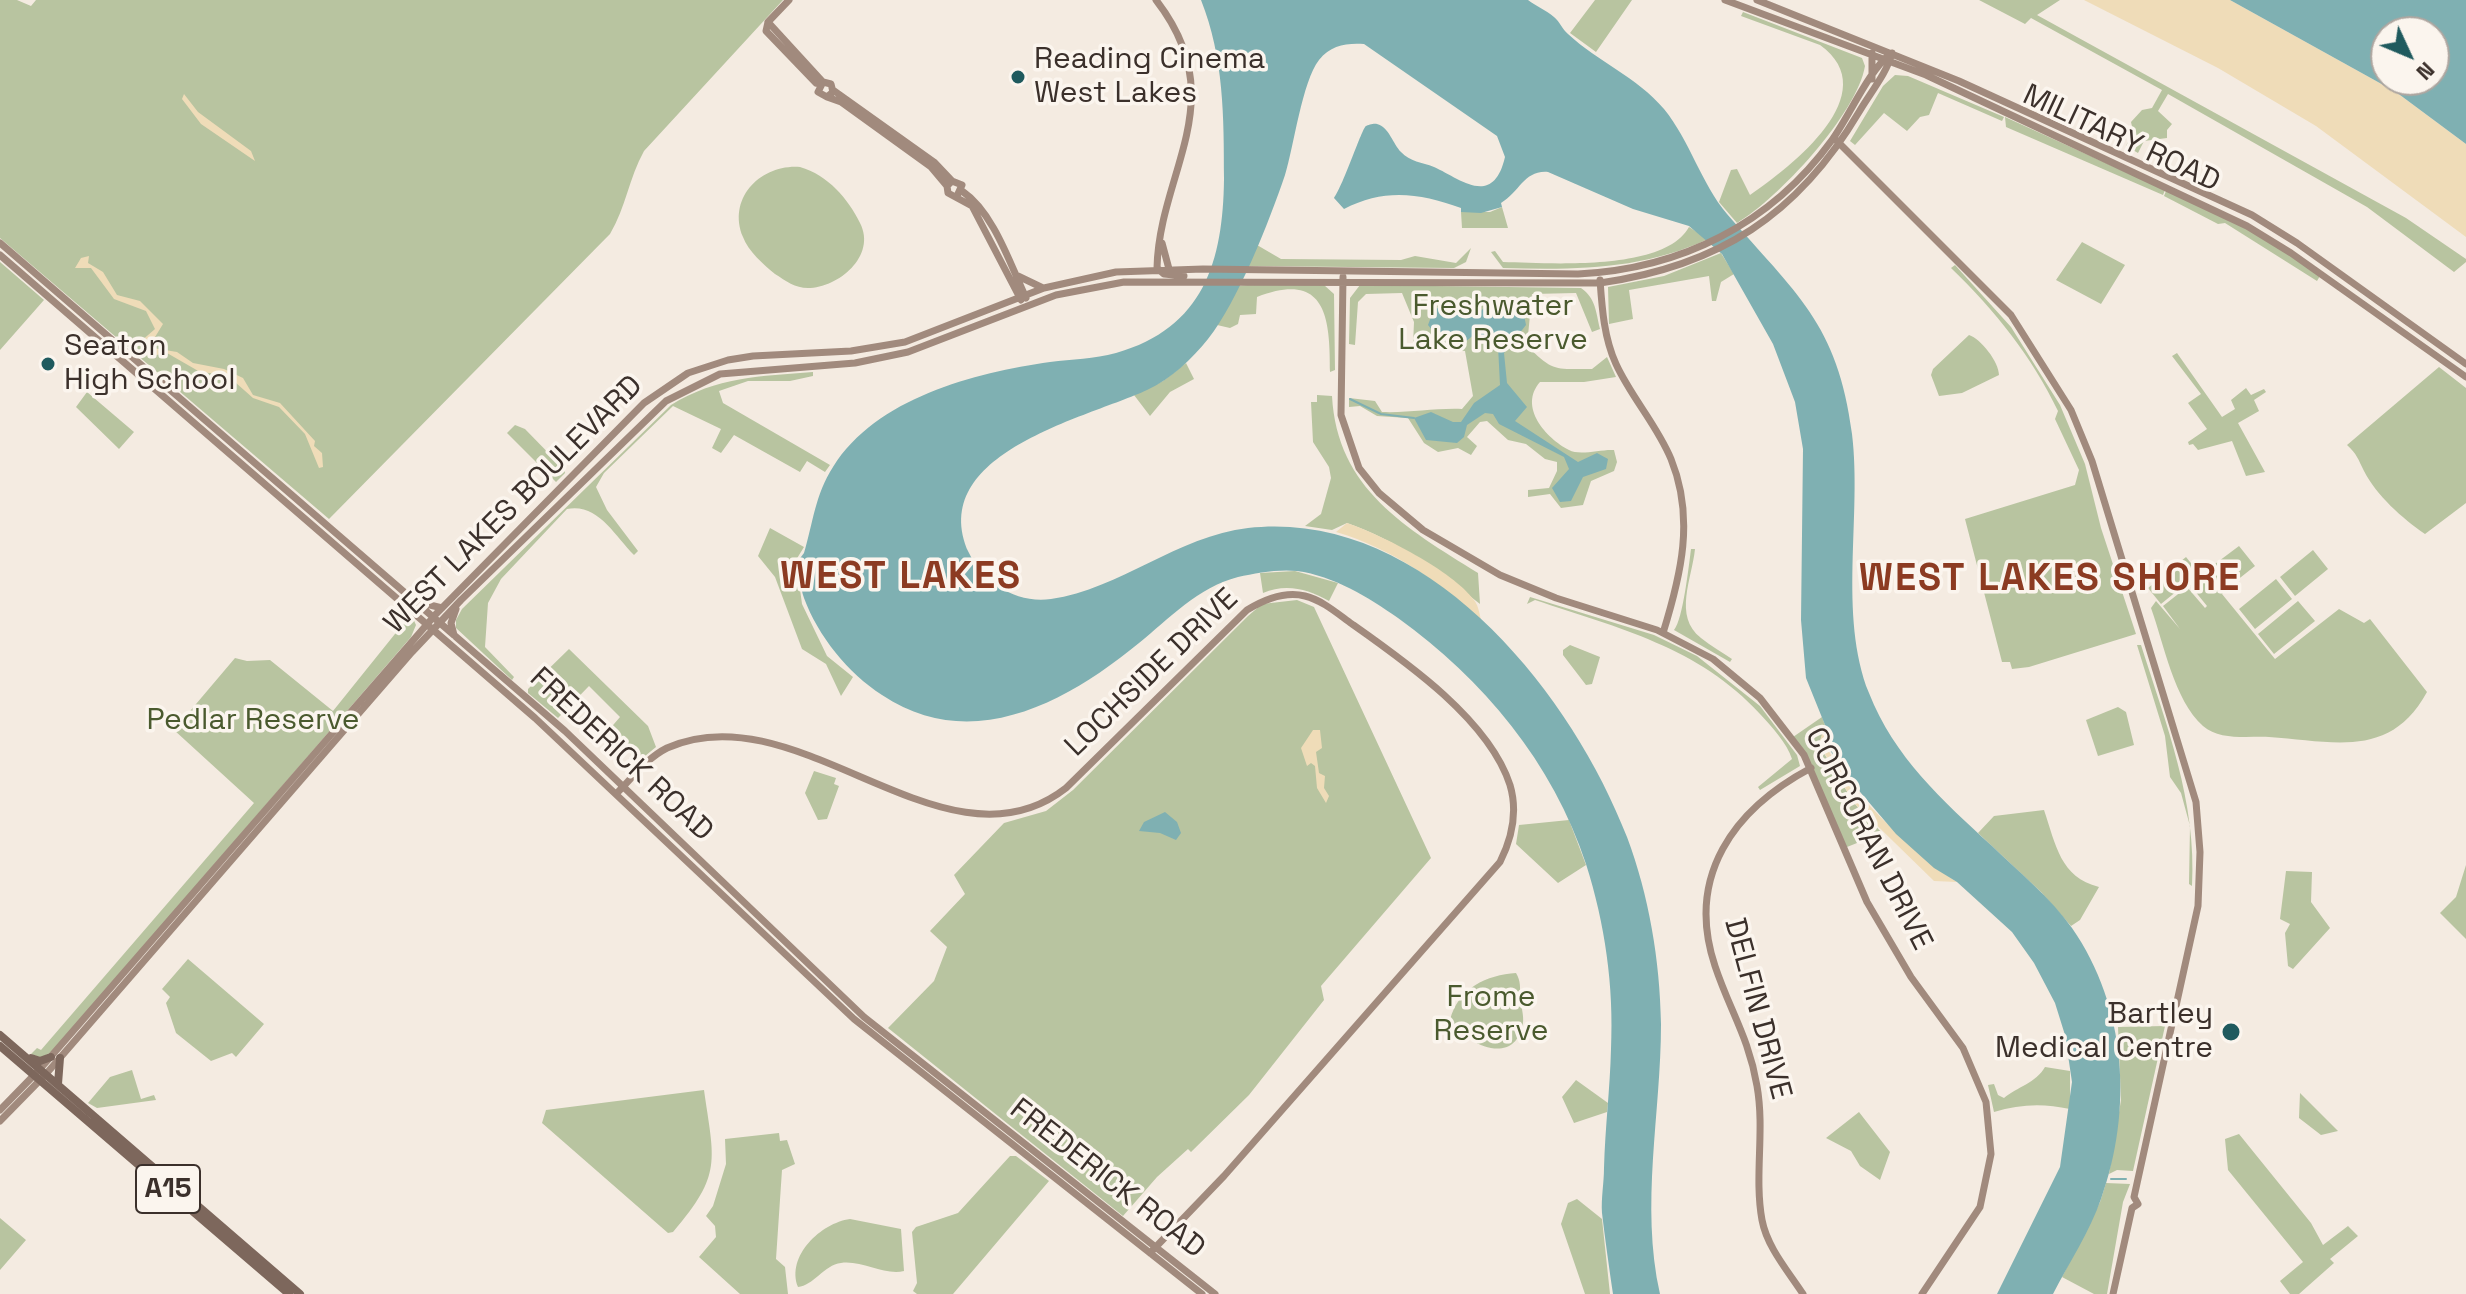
<!DOCTYPE html>
<html>
<head>
<meta charset="utf-8">
<style>
  body { margin:0 }
  #map { position:relative; width:2466px; height:1294px; overflow:hidden; background:#f4ebe1; font-family:"Space Grotesk",sans-serif }
  canvas { display:block }
  .north { position:absolute; left:2370px; top:16px; width:80px; height:80px; box-sizing:border-box; background:#fbf5ee; border:2px solid #aea6a0; border-radius:50%; rotate:134deg; font-size:22px; font-weight:700; line-height:32px; text-align:center; color:#3b302b }
  .north::after { content:''; display:block; margin:auto; width:28px; height:36px; background:#1f5a5e; clip-path:polygon(50% 0,100% 100%,50% 72%,0 100%) }
</style>
</head>
<body>
<div id="map">
<canvas width="2466" height="1294"></canvas>
<div class="north">N</div>
</div>
<script>
const ctx = document.querySelector('canvas').getContext('2d');
ctx.lineJoin = 'round';
function paint(path, color) {
  ctx.fillStyle = color;
  ctx.fill(path, 'evenodd');
}
function strokePath(path, color, width, dash) {
  ctx.strokeStyle = color;
  ctx.lineWidth = width;
  ctx.lineCap = dash ? 'butt' : 'round';
  ctx.setLineDash(dash || []);
  ctx.stroke(path);
}
function drawText(font, color, halo, rows, align = 'center') {
  ctx.font = font + ' "Space Grotesk",sans-serif';
  ctx.lineWidth = 7;
  ctx.setLineDash([]);
  ctx.textBaseline = 'middle';
  ctx.strokeStyle = halo;
  ctx.fillStyle = color;
  for (const [text, x, y, turn = 0] of rows) {
    ctx.save();
    ctx.translate(x, y);
    ctx.rotate((+turn || 0) * Math.PI / 180);
    ctx.textAlign = isNaN(turn) ? turn : align;
    if (halo) ctx.strokeText(text, 0, 0);
    ctx.fillText(text, 0, 0);
    ctx.restore();
  }
}
paint(new Path2D(`
  M0,0h17l14,6 5,-6h747l-139,151c-15,27 -18,56 -34,83l-281,285 -329,-281z
  M1595,0h37l-36,52 -26,-19z
  M1979,0h81l-23,15 369,203 60,41v3l-12,10 -87,-65 -199,-113 -10,17 14,13 -5,6v8l-23,3 -6,12 -12,-7 7,-15 -2,-9 11,-12 10,-2 10,-18 -131,-72 -6,6z
  M1743,12l119,46 3,8c-8,48 -87,133 -128,157l-18,-21 12,-32 6,-1 13,26c41,-28 137,-102 70,-150l-79,-29z
  M1895,75l13,1 96,41 -2,4 -64,-28 -9,22 -9,2 -13,14 -23,-18 -29,32 -5,-4 33,-55z
  M2005,117l160,73 -2,5 -157,-68z
  M800,167c28,8 48,32 60,56 17,33 -22,65 -52,65 -13,0 -22,-7 -33,-14 -11,-9 -27,-23 -32,-37 -16,-39 18,-73 57,-70z
  M2166,191l86,39 68,46 -3,5 -92,-58 -7,1 -54,-28z
  M1502,207l6,21h-46l-1,-16h29z
  M1689,227l19,12c-66,31 -133,31 -205,29l-12,-16 4,-1 8,11c46,1 161,10 186,-35z
  M2082,242l43,23 -24,39 -45,-24z
  M1257,245l24,14 120,1 14,-4 41,7 15,-15 -5,14 -12,6 -207,-2z
  M1721,253l13,21 -13,8 -5,19h-4l-3,-25 -80,14 4,29 -24,5 -1,-37 56,-11z
  M0,262l44,38 -44,50z
  M1955,265l56,62 49,78 25,59 16,64 35,106 -107,33 -17,2 -2,-7h-8l-37,-143 110,-34 4,-15 -24,-51 3,-8c-26,-54 -63,-101 -107,-143z
  M1257,284l67,1 10,9 1,76 -5,2c0,-53 -3,-102 -73,-75l-1,17 -16,1 -2,9 -8,4 -13,-3 21,-39z
  M1360,285l221,3c15,10 15,25 19,41l-8,3 -16,-39 -44,1 -5,52c27,26 27,23 65,23l15,-12 9,20 -32,5h-44c-22,25 6,56 29,68 11,6 32,-1 45,0l3,12 -3,9 -23,10 -8,24 -22,3 -11,-14 -22,3v-7l21,-2 8,-17v-9l-12,-3 -19,-15 -18,-4 -21,-19 -7,1 -13,15 10,9 -6,9 -13,-7 -20,4 -14,-9 -16,-25 -31,-2 -17,-10 -11,1v-9l26,3 7,11c28,1 52,-4 80,-3l11,-13 -8,-45 -52,-6 1,-23 -12,-29 -36,1 -8,8 -3,43 -6,-1 1,-46z
  M1969,335c12,4 30,27 30,40l-37,18 -23,3 -8,-21 2,-6z
  M2177,353l45,64 13,-8 -4,-9 15,-12 5,7 13,-6 2,3 -12,8 5,11 -21,12 27,49 -19,4 -14,-35 -34,9 -5,-6 -4,1 -1,-3 19,-13 -19,-26 13,-9 -29,-38z
  M1186,363l8,16 -24,13 -20,24 -16,-21 29,-14z
  M2439,367l27,21v115l-41,31c-23,-16 -48,-38 -61,-63 -6,-12 -7,-17 -17,-26z
  M813,372v4l-23,5h-42l-29,10 4,12 107,62 -5,7 -18,-11 -7,11 -66,-37 -13,18 -9,-5 9,-19 -48,-23 -69,67 -8,14 11,23 31,41 -4,4c-20,-20 -36,-52 -67,-46l-66,70 -13,24 -3,44 29,30 -2,3 -56,-52v-8l6,-11 209,-204c45,-28 90,-29 142,-33z
  M87,392l47,40 -15,17 -43,-42z
  M1317,395l15,1c5,93 74,132 146,177l2,31c-42,-33 -82,-63 -133,-81l-15,7 -27,-4 16,-12 10,-36 -2,-11 -16,-25 -2,-40h6z
  M515,425l10,4 39,40 1,4 -9,9 -49,-49z
  M770,528l34,19 -8,13 6,44 25,52 26,21 -12,19 -15,-32 -24,-15 -27,-72 -17,-21z
  M2239,546l16,20 -24,19 -16,-21z
  M1691,549h4c-3,30 -22,67 6,89 10,8 21,14 31,21l-2,3 -56,-32c9,-10 15,-66 17,-81z
  M2313,550l15,19 -33,27 -15,-19z
  M2186,557l13,16 -38,31 -13,-16z
  M2212,567l17,20 -7,7 53,65 64,-50 25,14 6,-4 57,73c-37,68 -95,49 -158,45 -20,-1 -49,4 -66,-11 -29,-26 -39,-82 -52,-118l5,-7 24,28 -17,-23 24,-19 18,21 2,-2 -17,-21z
  M1295,571l43,12 -9,18c-21,-12 -43,-18 -66,-8l-3,-20z
  M2276,579l16,20 -37,30 -16,-20z
  M1530,597l124,38 43,21 63,50 37,49 3,11 -40,24 -2,-3 34,-28c-5,-16 -20,-32 -32,-45 -61,-67 -142,-86 -225,-114l-8,4z
  M1297,600l17,7 117,251 -110,128 3,14 -75,95 -58,57 -3,-3 -31,28 -34,39 -235,-188 46,-47 13,-34 -17,-16 35,-37 -11,-19 50,-52 42,-12 27,-21 175,-174 14,-12z
  M2298,601l17,20 -41,33 -16,-20z
  M411,614l5,11 -5,12 -358,414 -12,7 -10,-4 6,-6 4,2 213,-247 -80,-73 61,-72 12,3 23,-1 63,51z
  M1570,645l30,12 -8,27 -6,1 -23,-30v-5z
  M2137,645h4c25,79 56,157 51,241l-3,-2 1,-58 -9,-33 -11,-16 -5,-41z
  M569,649l79,77 8,21 -17,14 -31,-30 12,-14 -31,-31 -31,32 -30,-25v-4z
  M2118,707l8,5 8,33 -36,11 -12,-36z
  M1822,717l3,8 -6,20 35,58 28,30 -40,16 -49,-112z
  M814,771l22,7 -2,6 5,2 -12,33 -9,1 -13,-27z
  M2044,810c12,35 16,67 55,77l-19,33 -9,6 -30,-34 -63,-59 16,-17z
  M1569,820l17,45 -28,18 -42,-39 3,-19z
  M2466,865v74l-26,-26 16,-16z
  M2286,871l26,1 -1,30 19,26 -37,41 -5,-3 -3,-33 5,-9 -10,-5z
  M188,959l76,65 -28,33 -4,-4 -21,8 -35,-28 -10,-30 4,-6 -8,-8z
  M1516,973c5,8 4,15 4,25 1,8 4,17 3,25 -8,45 -56,22 -73,-3 8,-32 37,-45 66,-47z
  M2165,1026l-32,145 -16,-1 -8,4 12,-74 -3,-73z
  M2045,1067l25,4v38c-27,-6 -50,-5 -76,3l-6,-27 6,-1 4,11 6,3c13,-11 32,-15 41,-31z
  M132,1070l9,29 13,-4 2,5 -59,8 -9,-5 22,-26z
  M1576,1080l32,23 -1,9 -33,11 -12,-26z
  M704,1090c10,71 19,84 -31,142l-5,1 -126,-110 4,-13z
  M2300,1093l38,38 -17,4 -22,-17z
  M1859,1112l31,40 -10,28 -20,-14 -9,-15 -25,-13z
  M779,1133l1,8 7,-1 8,24 -13,6 -6,89 9,8 3,27h-48l-41,-37 17,-20 -1,-11 -9,-10 7,-10 13,-42 -1,-25z
  M2239,1134l72,89 12,22 25,-19 10,10 -28,23 4,4 -35,31h-9l-10,-13 23,-19 -75,-92 -3,-31z
  M1010,1156h6l33,25 -96,113h-36l-4,-3 4,-8 -5,-51 4,-5 42,-14z
  M2106,1183l24,1 -7,18 -16,92h-13l-32,-17 38,-75z
  M1577,1199l25,20 8,75h-25l-24,-70 7,-21z
  M0,1218l26,22 -26,30z
  M850,1219l51,10 3,42c-19,5 -42,-11 -63,-8 -17,2 -28,23 -43,24 -12,-31 23,-64 52,-68z`), '#b8c4a0');
paint(new Path2D(`
  M2084,0h146l166,92 70,52v93l-150,-111 -98,-58z
  M184,94l14,18 53,39 4,10 -54,-37 -19,-25z
  M89,256l-1,7 15,9 14,23 23,6 23,23 -11,18h-12l15,-13 -9,-18 -32,-12 -23,-31h-16l6,-10z
  M153,348l24,4 16,11 31,6 19,9 10,17 27,8 35,38 -1,5 8,7 1,14 -4,1 -14,-34 -26,-27 -26,-9 -26,-23 -27,-3 -33,-19 -16,3z
  M1347,523c35,12 106,48 127,77 5,6 6,17 8,24 -41,-42 -89,-75 -146,-92z
  M1825,725c0,5 -1,13 1,18 10,38 97,118 131,139l-23,-1 -80,-78 -35,-59z
  M1313,730h7l2,18 -6,4 3,21 6,3 -1,12 5,8 -3,7 -9,-15 -2,-22 -4,-3 -4,3 -6,-18z`), '#efdcb8');
paint(new Path2D(`
  M1201,0h327c8,6 18,10 26,17 6,5 8,12 14,17 30,28 69,43 96,75 26,32 37,74 63,105 68,79 111,109 125,220 10,82 -14,181 17,259 25,64 73,107 123,153 27,26 58,51 80,82 55,79 61,182 29,271 -11,32 -32,64 -48,95h-56l63,-127 12,-85 -7,-47 -10,-32 -21,-40 -22,-31 -55,-50 -23,-14 -38,-34 -47,-55 -23,-35 -1,-19 -19,-47 -5,-58 2,-171 -8,-47 -22,-58 -51,-90 -33,-28 -56,-17 -85,-37c-24,-2 -28,20 -47,31l1,4 -21,6 -20,-1v-4c-41,-15 -77,-20 -117,1l-10,-11c10,-14 28,-70 32,-72 2,-1 8,-3 11,-2 12,3 16,20 24,28 9,10 21,10 33,15 25,11 59,42 71,-10l-8,-21 -133,-92c-18,-1 -33,1 -45,16 -17,22 -25,86 -34,115 -16,47 -47,126 -77,164 -16,20 -37,40 -61,51 -60,28 -222,63 -178,163 14,30 48,51 82,46 69,-10 127,-63 197,-71 175,-20 322,161 379,309 22,59 33,123 34,187 0,90 -21,180 -1,270h-47c-4,-27 -8,-56 -11,-81 -1,-15 2,-30 2,-45 1,-40 6,-79 7,-119 3,-63 -6,-125 -25,-185 -33,-101 -103,-185 -188,-246 -30,-21 -64,-42 -101,-47 -19,-2 -41,2 -59,6 -40,10 -69,42 -99,66 -72,59 -167,112 -257,52 -34,-22 -64,-59 -78,-97 -4,-11 -4,-26 -6,-37l6,-8c9,-30 11,-58 29,-86 43,-69 141,-94 217,-105 22,-3 44,-3 66,-9 88,-25 107,-92 108,-174 0,-62 0,-121 -23,-179z
  M2230,0h236v144l-70,-52zM2386,32h48v48h-48z
  M1504,299l19,11 3,15 -22,28 3,30 20,24 -12,14 63,41 19,-9 11,6 -2,10 -23,8 -12,24 -11,1 -8,-14 17,-19 -5,-12 -65,-33 -6,-10 -8,-1 -18,12 -3,12 -7,6 -31,-3 -12,-22 17,-6 22,10h8l13,-19 26,-18 -2,-39 -14,-4 -9,-8 -10,8 -25,-2 -12,-15 6,-16 14,-4 16,12h10l19,-17z
  M1165,812l12,10 4,11 -5,7 -16,-7 -21,-2 5,-9z`), '#7fb0b2');
strokePath(new Path2D(`
  M1350,399l31,15 33,4
  M2111,1179h15`), '#7fb0b2', 2);
strokePath(new Path2D(`
  M1156,0c78,100 3,171 1,268
  M1725,0l201,75 321,151 44,27 175,124
  M1757,0l202,81 293,134 45,28 169,121
  M768,22l55,60 8,2 2,8 -6,5 -9,-5 5,-10
  M768,22l-2,9 50,52
  M768,22l21,-22
  M1872,79v-26
  M833,90l101,72 18,19
  M827,97l14,5 90,65 16,19
  M1837,141l174,174 60,95 21,51 104,341 4,50 -2,54 -64,291 4,7 -6,4 -19,86
  M962,191c32,22 48,73 64,107
  M957,196l5,-11 -10,-4 -5,5 1,7 24,13 49,94
  M0,243l565,488 299,286 351,277
  M1162,243l7,26
  M0,255l535,463 319,301 348,275
  M1157,268l7,6 20,2
  M1018,276l25,12
  M1343,277l-2,138 18,53 20,25 44,37 77,45 56,23 101,32 56,29 47,39 44,57 63,147 44,75 52,71 23,54 5,52 -11,53 -58,87
  M1600,280c2,28 4,58 16,84 15,33 41,61 55,95 24,59 10,116 -8,174
  M418,602l24,6
  M454,635l-3,-12 5,-14
  M617,793c16,-16 30,-35 50,-45 131,-59 279,134 399,40l181,-178c18,-11 38,-19 58,-14 17,4 33,18 47,28 54,38 137,96 158,161 8,27 2,53 -10,77l-276,314 -74,77
  M0,1110l40,-41 396,-455 208,-211 44,-30 40,-13 25,-4 98,-5 54,-9 139,-54 72,-16 87,-3 375,5c103,-5 193,-50 254,-134 18,-25 36,-68 58,-86
  M0,1121l46,-47 366,-422 49,-52 205,-199 54,-27 135,-11 53,-11 148,-57 68,-13 476,1c119,-17 198,-68 259,-171 11,-19 28,-39 33,-59
  M1803,1294c-15,-23 -36,-47 -41,-74 -8,-44 3,-89 -5,-134 -8,-48 -27,-75 -42,-120 -30,-90 19,-157 96,-198`), '#a18a7d', 7);
strokePath(new Path2D(`
  M0,1035l300,259
  M0,1046l289,248
  M31,1058l9,3 11,-4
  M58,1084l2,-26`), '#7d675c', 8);
for (const [x, y, r, color] of [
  [1018,77,8,"#1f5a5e"],
  [48,364,8,"#1f5a5e"],
  [2231,1032,10,"#1f5a5e"]
]) {
  const dot = new Path2D();
  dot.arc(x, y, r, 0, 2 * Math.PI);
  ctx.fillStyle = color;
  ctx.fill(dot);
  strokePath(dot, '#fbf5ee', 3);
}
for (const [x, y, w] of [
  [168,1189,64]
]) {
  const box = new Path2D();
  box.roundRect(x - w / 2, y - 24, w, 48, 6);
  ctx.fillStyle = '#fbf5ee';
  ctx.fill(box);
  strokePath(box, '#3b302b', 2);
}
drawText('bold 28px', '#3b302b', null, [
  ["A15",168,1189]
]);
drawText('30px', '#3b302b', '#fbf5ee', [
  ["Reading Cinema",1034,60],
  ["West Lakes",1034,94],
  ["Seaton",64,347],
  ["High School",64,381],
  ["Bartley",2213,1015,"right"],
  ["Medical Centre",2213,1049,"right"]
], 'left');
drawText('30px', '#3b302b', '#fbf5ee', [
  ["MILITARY ROAD",2121,139,25],
  ["WEST LAKES BOULEVARD",514,505,-45],
  ["LOCHSIDE DRIVE",1152,673,-44],
  ["FREDERICK ROAD",621,755,43],
  ["CORCORAN DRIVE",1868,839,63],
  ["DELFIN DRIVE",1757,1009,75],
  ["FREDERICK ROAD",1107,1179,38]
]);
drawText('30px', '#4a5a2e', '#fbf5ee', [
  ["Freshwater",1493,307],
  ["Lake Reserve",1493,341],
  ["Pedlar Reserve",253,721],
  ["Frome",1491,998],
  ["Reserve",1491,1032]
]);
ctx.letterSpacing = '2px';
drawText('bold 38px', '#8c3b22', '#fbf5ee', [
  ["WEST LAKES",901,578],
  ["WEST LAKES SHORE",2050,580]
]);
ctx.letterSpacing = '0px';
</script>
</body>
</html>
